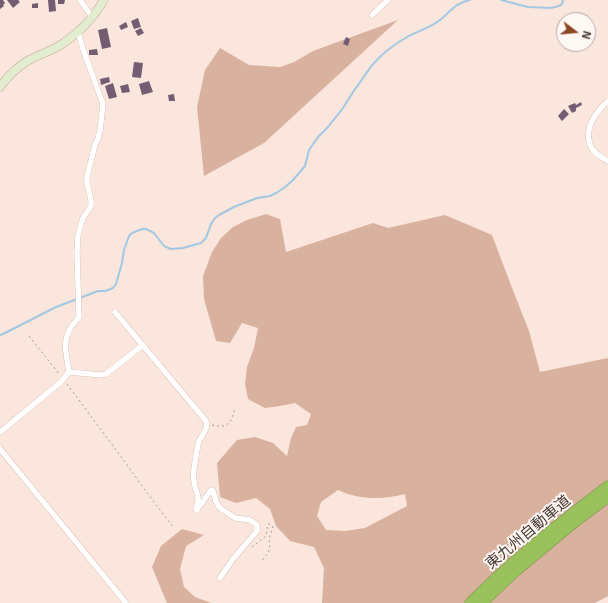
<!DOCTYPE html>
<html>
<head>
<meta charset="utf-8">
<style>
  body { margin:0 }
  #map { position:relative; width:608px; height:603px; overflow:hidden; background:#fbe6dd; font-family:"Exo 2",sans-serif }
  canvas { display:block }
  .north { position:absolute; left:556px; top:12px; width:40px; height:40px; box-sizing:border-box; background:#fef7f3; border:1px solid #b4aba6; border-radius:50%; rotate:106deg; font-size:11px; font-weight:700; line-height:16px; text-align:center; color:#453832 }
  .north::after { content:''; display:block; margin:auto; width:14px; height:18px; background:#8f4824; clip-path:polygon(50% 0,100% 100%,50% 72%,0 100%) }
</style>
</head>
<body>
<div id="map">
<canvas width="608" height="603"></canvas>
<div class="north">N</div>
</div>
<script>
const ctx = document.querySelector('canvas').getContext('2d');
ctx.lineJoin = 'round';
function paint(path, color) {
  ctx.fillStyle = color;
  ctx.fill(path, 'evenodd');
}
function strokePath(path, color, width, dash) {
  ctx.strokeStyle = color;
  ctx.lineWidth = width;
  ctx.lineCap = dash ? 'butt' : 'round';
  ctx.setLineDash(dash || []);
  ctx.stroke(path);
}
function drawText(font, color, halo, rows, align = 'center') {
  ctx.font = font + ' "Exo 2","Noto Sans JP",sans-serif';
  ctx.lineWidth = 4;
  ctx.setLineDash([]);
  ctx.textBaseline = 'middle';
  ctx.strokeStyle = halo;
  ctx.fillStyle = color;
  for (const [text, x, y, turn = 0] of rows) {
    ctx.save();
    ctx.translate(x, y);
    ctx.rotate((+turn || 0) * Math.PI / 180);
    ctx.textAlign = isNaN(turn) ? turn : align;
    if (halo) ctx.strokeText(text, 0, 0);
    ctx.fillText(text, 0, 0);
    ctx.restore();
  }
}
paint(new Path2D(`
  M398,20l-134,123 -60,33 -7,-69 8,-37 15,-22 29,17 31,2 14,-5 19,-11z
  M266,214l14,5 6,33 87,-29 15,5 57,-13 47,20 22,58 15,38 11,41 68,-14v238l-13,7h-273l2,-35 -10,-21 -24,-6 -14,-15 -6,-17 -14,-11 -20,5 -16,-6 -3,-34 20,-23 18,-3 18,6 14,13 4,-18 5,-11 11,-2 4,-11 -16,-11 -15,3 -15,2 -17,-9 -3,-15 2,-17 7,-19 4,-20 -16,-5 -12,20 -14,-2 -12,-42 -1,-23 9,-24 9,-14 12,-11 14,-7zM338,490c22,10 44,10 67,4l2,12 -42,22 -20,3 -19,-1 -9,-14 4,-14z
  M182,529l22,6 -18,11 -6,23 4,18 11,10 16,6h-44l-15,-36 9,-21z`), '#d9b19f');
strokePath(new Path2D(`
  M501,0l27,7 23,1 8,-2 3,-2 1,-4
  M0,335l5,-2 51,-26 42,-16h7l8,-3 3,-4 6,-21 2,-13 5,-14 3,-3 10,-4h4l8,4 10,13 7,3 12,-1 18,-5 5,-5 5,-14 4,-6 4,-3 15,-8 23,-9 13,-2 8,-4 7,-5 8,-7 12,-14 4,-16 9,-13 10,-10 15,-19 12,-19 1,-1c7,-9 13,-21 22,-29 8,-9 19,-16 29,-22 11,-6 23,-9 33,-17 10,-8 15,-17 30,-20`), '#a1c7e3', 2);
paint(new Path2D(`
  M0,0h3l2,3 -2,2 1,1 -4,3z
  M7,0h11l2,2 -7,6z
  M48,0h7l1,11 -7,1z
  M58,0h7l-1,4h-6z
  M38,3v5h-6v-4z
  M138,18l3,9 -7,2 -3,-8z
  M126,22l2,5 -7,3 -2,-4z
  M107,28l4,19 -9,2 -4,-19z
  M141,28l3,5 -6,3 -3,-5z
  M346,37l4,2 -2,7 -5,-2z
  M97,49l1,6h-9v-5z
  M134,62l9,1 -2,15 -9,-1z
  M109,77l1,5 -9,3 -1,-6z
  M149,81l4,11 -11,3 -3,-11z
  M113,83l4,14 -8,2 -4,-13z
  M128,84l2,8 -8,1 -2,-7z
  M174,94l1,7h-6l-1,-6z
  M581,102l1,3 -6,3v3l-4,2 -4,-7 7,-3 1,2z
  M564,109l5,5 -7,7 -4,-5z`), '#725d73');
const minor = new Path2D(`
  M80,0l12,17
  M372,15l16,-15
  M608,101c-12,11 -24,26 -18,43 1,2 1,4 3,6 3,5 11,8 15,11
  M115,312l91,109c3,8 -4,13 -7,20 -1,5 -3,11 -3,16 -2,8 -3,17 -2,25 2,12 7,14 2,27l1,1 14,-20 2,1 3,11 4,6 15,10 15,2 7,5v6l-24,28 -13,19
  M69,372l32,3 5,-1 37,-29
  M0,432l61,-50 8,-10c-2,-14 -7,-30 1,-43 2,-4 6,-8 9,-12l-2,-65 1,-17 5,-17 8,-12v-6l-4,-17v-6l8,-32 3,-7 2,-7 3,-27 -20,-55 -5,-17
  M0,449l126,154`);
const secondary = new Path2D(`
  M0,87c8,-11 17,-20 29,-27 11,-6 23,-9 33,-16 17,-11 32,-27 42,-44`);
const motorway = new Path2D(`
  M470,603c17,-17 35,-34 54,-50 27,-23 55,-45 84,-67
  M482,603l34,-32 59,-49 33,-25`);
strokePath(minor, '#c7a798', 6);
strokePath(secondary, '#c7a798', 9);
strokePath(motorway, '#7c924d', 11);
strokePath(new Path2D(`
  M29,336l31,39
  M67,384l55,74 26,36 26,34
  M212,425c17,4 20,-3 23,-18
  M252,547l14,-11 2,-12h1l4,3 -4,12 1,9 -2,5 -7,9`), '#aa9891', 1, [2, 3]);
strokePath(minor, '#fff', 5.5);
strokePath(secondary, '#e1edce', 8);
strokePath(motorway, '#9ac25c', 10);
drawText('15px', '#453832', '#fef7f3', [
  ["東九州自動車道",528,532,-40]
]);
</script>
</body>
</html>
